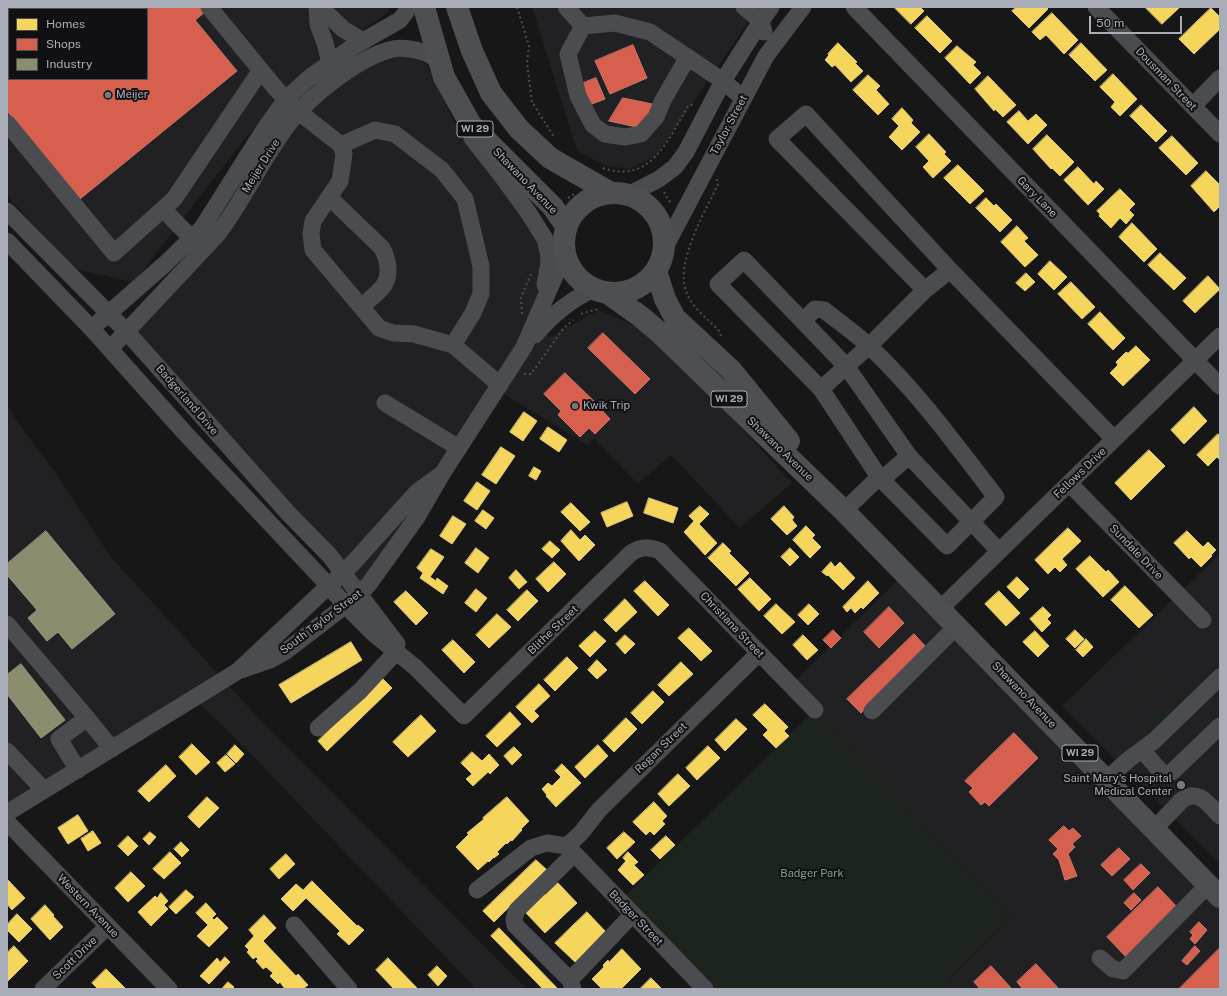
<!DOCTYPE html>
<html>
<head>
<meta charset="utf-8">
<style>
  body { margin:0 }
  #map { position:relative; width:1227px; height:996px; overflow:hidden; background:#171717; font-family:"Public Sans",sans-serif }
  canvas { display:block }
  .frame { position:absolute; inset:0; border:8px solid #a8adb8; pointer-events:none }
  .legend { position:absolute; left:8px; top:8px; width:140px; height:72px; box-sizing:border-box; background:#111113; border:1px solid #4d4f55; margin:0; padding:5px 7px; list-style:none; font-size:12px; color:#a8adb8 }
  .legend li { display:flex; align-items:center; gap:8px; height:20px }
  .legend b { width:20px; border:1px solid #4d4f55 }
  .scale { position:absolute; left:1089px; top:16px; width:93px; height:18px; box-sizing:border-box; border:2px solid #a8adb8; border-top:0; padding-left:5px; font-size:12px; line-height:14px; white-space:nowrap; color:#a8adb8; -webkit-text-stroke:3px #111113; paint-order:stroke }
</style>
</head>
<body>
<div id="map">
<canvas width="1227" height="996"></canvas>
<div class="frame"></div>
<ul class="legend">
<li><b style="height:11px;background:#f6d55c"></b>Homes</li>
<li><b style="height:11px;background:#d6604d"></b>Shops</li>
<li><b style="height:11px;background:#8c8c6e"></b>Industry</li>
</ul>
<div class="scale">50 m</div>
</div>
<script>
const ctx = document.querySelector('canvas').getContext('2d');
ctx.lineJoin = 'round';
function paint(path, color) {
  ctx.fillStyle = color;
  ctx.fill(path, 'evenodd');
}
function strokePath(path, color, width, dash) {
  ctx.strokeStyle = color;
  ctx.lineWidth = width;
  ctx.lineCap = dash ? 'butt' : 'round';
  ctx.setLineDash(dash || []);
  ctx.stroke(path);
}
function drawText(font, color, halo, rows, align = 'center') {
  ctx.font = font + ' "Public Sans",sans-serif';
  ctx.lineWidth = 4;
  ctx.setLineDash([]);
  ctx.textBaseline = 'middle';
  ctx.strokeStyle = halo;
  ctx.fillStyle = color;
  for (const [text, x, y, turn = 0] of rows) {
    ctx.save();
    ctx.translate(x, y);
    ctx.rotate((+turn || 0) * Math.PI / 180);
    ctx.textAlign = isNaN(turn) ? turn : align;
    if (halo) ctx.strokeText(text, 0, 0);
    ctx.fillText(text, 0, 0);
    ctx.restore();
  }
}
paint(new Path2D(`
  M7,7h383l-3,6 -72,50 -69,74 -112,145 -59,-13 -68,-73zM9,9h138v70h-138z
  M532,7h227l-102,148 -27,14 -23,-3 -30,-15z
  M409,53l18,12 29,60 43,57 37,55 27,3 1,15 -29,70 15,12 49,-27 36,16 80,73 77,84 -52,45 -69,-73 -33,29 -44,-45 -7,6 -90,-55 -138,205 -232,-263 90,-97 67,-105 89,-70z
  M7,404l11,19 41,55 51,78 154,168 263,265h-51l-225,-235 -57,-56 -187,115z
  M1220,554v310l-158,-158z
  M905,573l315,324v92h-263l-9,-9 62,-62 -219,-233z`), '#212123');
paint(new Path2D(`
  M1147,667h3l14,14 -2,2 -6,-6 -29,27 7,7 -1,2h-1l-15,-17h2l6,6 29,-27 -7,-6z
  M1181,688l9,7 -23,24 -15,8 -2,-1 -2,-3 1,-3 8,-9h2l6,6 22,-21 -6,-6z
  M815,710l195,208 -62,61 9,10h-252l-85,-88z`), '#1d241e');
const homes = new Path2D(`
  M894,7h26l4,4 -13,13z
  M1017,7h29l2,2 -19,19 -17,-17z
  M1145,7h35l-18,17z
  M1211,8l9,9v12l-26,25 -15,-15z
  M1052,13l26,27 -14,14 -18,-19 -6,5 -8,-8z
  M927,16l25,25 -12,12 -25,-25z
  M838,43l19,19 -2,1 8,8 -12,11 -16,-17 -3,2 -7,-7 4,-5 -1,-1z
  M1081,43l26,27 -12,11 -26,-26z
  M957,46l19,16 -3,3 8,8 -11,11 -25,-26z
  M1113,74l24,25 -17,17 -9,-9 4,-5 -15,-15z
  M868,75l12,11 -4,4 13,14 -11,11 -25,-25z
  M988,76l28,29 -13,12 -8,-8 -1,2 -19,-22z
  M1141,105l26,26 -11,11 -26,-26z
  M902,108l11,12 -2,3 9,9 -18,18 -13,-13 10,-11 -7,-7z
  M1019,111l9,10 8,-7 11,11 -19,19 -21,-22z
  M929,134l17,18 -2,2 7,7 -18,17 -10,-11 6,-6 -13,-14z
  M1047,135l27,27 -14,14 -8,-8 -1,1 -18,-20z
  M1172,136l26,27 -12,12 -27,-27z
  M958,165l26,26 -14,13 -26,-26z
  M1078,167l16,17 2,-3 8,8 -16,16 -24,-25z
  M1206,171l14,14v21l-6,6 -23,-26z
  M1120,189l15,15 -6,6 5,5 -8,9 -6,-6 -9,10 -12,-12 1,-2 -3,-3z
  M986,198l8,8 2,-2 16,16 -12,12 -24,-24z
  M1132,223l25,26 -13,13 -25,-25z
  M1017,226l11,12 -4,3 14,14 -13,12 -24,-25z
  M1160,253l26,25 -12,12 -26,-25z
  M1050,261l17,16 -13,13 -16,-16z
  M1026,273l9,9 -10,9 -9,-8z
  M1208,276l12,13 -25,24 -12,-12z
  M1071,282l24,25 -13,12 -24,-25z
  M1100,312l25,26 -12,12 -25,-26z
  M1136,346l14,14 -27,26 -13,-13 8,-8 -2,-3 10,-10 2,1z
  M1194,407l13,14 -23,23 -13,-14z
  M524,412l13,9 -14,20 -13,-9z
  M548,427l19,13 -8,12 -19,-13z
  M1218,434l2,2v24l-3,-3 -9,9 -11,-11z
  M501,447l14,9 -19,28 -14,-9z
  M1149,450l16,16 -34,34 -16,-17z
  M534,467l7,4 -5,9 -7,-4z
  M477,482l13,9 -13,19 -13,-9z
  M649,498l29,10 -5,15 -29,-10z
  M627,502l6,14 -26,11 -6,-14z
  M571,503l19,19 -10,9 -19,-19z
  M700,506l9,8 -10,10 18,19 -12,12 -21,-23 10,-11 -5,-5z
  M784,506l10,11 -2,3 5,6 -10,9 -16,-16z
  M483,510l11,8 -8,11 -11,-8z
  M453,516l13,8 -14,20 -12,-8z
  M806,526l9,9 -3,3 9,9 -11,11 -17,-18z
  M1068,528l13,13 -19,18 5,6 -7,7 -5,-5 -7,7 -13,-14z
  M571,530l9,10 5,-5 10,10 -16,16 -18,-20z
  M1187,531l16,16 5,-5 8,8 -5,5 1,1 -11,11 -10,-10 -2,2 -15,-16z
  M550,541l10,9 -8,8 -10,-9z
  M723,543l8,8 -2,2 20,20 -13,13 -28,-28z
  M476,548l13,10 -11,15 -13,-10z
  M790,548l9,9 -9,9 -9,-9z
  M431,549l13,8 -14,20 6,4 1,-3 11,8 -5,8 -23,-16 3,-5 -6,-5z
  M1090,556l16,16 2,-2 11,12 -16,15 -27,-28z
  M554,562l12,12 -18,18 -12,-13z
  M831,562l4,5 5,-5 15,16 -12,12 -15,-15 -1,1 -5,-4z
  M516,570l11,12 -8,7 -10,-11z
  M1017,577l12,12 -10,10 -12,-12z
  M750,578l21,21 -12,12 -21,-22z
  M645,581l24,24 -11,11 -24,-25z
  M868,581l11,12 -16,16 -2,-2 -6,6 -4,-5 -4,4 -4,-5z
  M1125,586l28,29 -14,13 -28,-28z
  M476,589l11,9 -11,14 -11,-9z
  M527,590l11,11 -20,20 -11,-11z
  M406,591l22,22 -12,12 -22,-23z
  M999,591l21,22 -14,13 -21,-22z
  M625,599l12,13 -21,20 -12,-12z
  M776,604l19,18 -13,12 -18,-18z
  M809,604l10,10 -11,11 -10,-10z
  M1043,607l8,8 -4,4 4,4 -9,9 -12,-13z
  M497,614l14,13 -22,21 -13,-13z
  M689,628l23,23 -11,10 -23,-23z
  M1075,630l9,9 -9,9 -9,-9z
  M595,631l11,10 -16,16 -11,-11z
  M1035,631l14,15 -11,11 -15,-15z
  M625,635l10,9 -10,10 -9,-10z
  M803,635l15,15 -11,10 -14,-15z
  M1086,639l7,8 -10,10 -7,-7z
  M453,640l22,22 -11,11 -22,-23z
  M351,642l11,18 -71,43 -12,-18z
  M567,657l11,11 -23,23 -11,-11z
  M597,660l10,10 -10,9 -9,-9z
  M681,662l12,12 -24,22 -11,-11z
  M382,678l10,10 -65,63 -9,-10z
  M539,684l11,12 -16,15 5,5 -7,7 -16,-16z
  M653,691l11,11 -22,22 -11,-11z
  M765,704l23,23 -4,4 5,5 -13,12 -13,-13 5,-5 -15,-15z
  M510,712l11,12 -24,23 -11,-11z
  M421,715l15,16 -28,26 -15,-15z
  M626,718l11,11 -23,23 -11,-11z
  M736,719l11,10 -22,22 -10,-11z
  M192,744l18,18 -14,13 -17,-18z
  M235,745l9,9 -8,9 -9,-9z
  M598,745l10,11 -23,22 -10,-11z
  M708,746l12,12 -23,22 -11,-12z
  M514,747l8,8 -10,10 -8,-9z
  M472,752l10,9 7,-7 10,11 -9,9 -2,-2 -15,14 -7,-7 6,-5 -11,-11z
  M226,755l9,9 -10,8 -8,-9z
  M562,764l19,19 -25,24 -10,-11 1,-1 -5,-6 6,-6 4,3 9,-9 -6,-6z
  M166,765l10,11 -27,26 -11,-11z
  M678,774l12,12 -21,20 -11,-12z
  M207,797l12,11 -20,20 -11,-11z
  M507,797l22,24 -8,8 1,1 -10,11 -1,-1 -4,4 -1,-1 -9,9 2,2 -5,4v-1l-5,5 -1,-1 -10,9 -22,-23 13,-13 -2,-1 17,-14 -1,-1z
  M654,802l13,14 -5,5 3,3 -11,11 -4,-4 -4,4 -13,-13z
  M78,815l10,16 -20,13 -10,-16z
  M93,831l8,12 -13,8 -7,-12z
  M150,832l6,5 -7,8 -6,-6z
  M624,832l11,10 -18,17 -10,-11z
  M128,836l10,10 -10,10 -10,-10z
  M666,836l9,9 -15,14 -9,-9z
  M181,842l8,8 -7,7 -8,-8z
  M170,852l11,11 -17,16 -11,-10z
  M628,852l10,10 -4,3 10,10 -11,10 -15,-15 8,-9 -3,-3z
  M286,854l9,10 -16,15 -9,-10z
  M536,860l11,10 -53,52 -11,-11z
  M131,872l14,14 -17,16 -13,-14z
  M7,879l18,19 -13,12 -5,-6z
  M312,881l45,45 1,-1 6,5 -15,15 -12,-11 3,-3 -34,-33 -13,13 -12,-12 15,-15 7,6z
  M558,883l19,20 -32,30 -19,-20 13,-13 -1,-1 5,-5 2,1z
  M186,890l8,7 -18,17 -7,-7z
  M161,893l7,8 -4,4 4,4 -17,17 -13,-14 17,-16 2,2z
  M206,903l10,11 -4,4 2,2 3,-3 11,11 -19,19 -12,-11 11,-11 -12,-12z
  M45,905l9,10 -1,1 10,11 -13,13 -19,-21z
  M587,912l19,20 -31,30 -20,-19z
  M17,914l15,15 -13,13 -12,-12v-5z
  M264,915l12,13 -13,13 33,35 2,-2 10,11 -5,4h-18l-5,-7 -2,2 -8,-8 3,-3 -7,-6 -3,2 -7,-8 2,-2 -2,-2 -3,2 -6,-7 2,-2 -4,-4 9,-10 -5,-6z
  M499,928l59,61h-15l-52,-53z
  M14,946l14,15 -21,21v-29z
  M622,949l19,20 -20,20h-19l-10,-10 12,-12 -1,-2 5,-5 1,2z
  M225,957l5,5 -21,22 -9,-8 17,-18 3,4z
  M388,958l30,31h-24l-18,-19z
  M437,966l10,10 -9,10 -10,-11z
  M106,969l20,20h-28l-6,-6z
  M651,978l11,11h-22z
  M228,982l6,5 -2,2h-10z`);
paint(homes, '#f6d55c');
strokePath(homes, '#dfc978', 1);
const shops = new Path2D(`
  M7,7h192l5,6 -9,7 42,51 -157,128 -73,-88zM9,9h138v70h-138z
  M633,45l14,33 -37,16 -15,-33z
  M596,78l9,21 -16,6 -8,-21z
  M623,98l34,7 -16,23 -32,-7z
  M603,333l47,46 -15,15 -47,-46z
  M565,373l36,35h-1l10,11 -15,15 -6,-6 -9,9 -22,-22 3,-4 -17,-17z
  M889,607l15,16 -25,25 -15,-16z
  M833,630l8,8 -10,10 -8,-8z
  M914,634l13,14 -66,65 -14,-14z
  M1014,733l24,25 -49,48 -4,-4 -4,3 -12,-13 4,-4 -8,-7z
  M1064,826l5,5 4,-3 8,8 -9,8 3,3 -7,7 9,22 -12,4 -6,-20 -6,-6 5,-5 -9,-9z
  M1119,848l11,11 -18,17 -11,-11z
  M1141,864l9,9 -17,17 -9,-10z
  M1158,887l21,22 -51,50 -21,-22z
  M1134,893l7,7 -10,10 -7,-7z
  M1199,922l8,8 -12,14 -5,-5 3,-4 -3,-3z
  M1195,946l5,5 -13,14 -5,-4z
  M1219,949l1,1v39h-41z
  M1036,964l23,25h-39l2,-1 -5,-6z
  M991,966l21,23h-32l-6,-7z`);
paint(shops, '#d6604d');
strokePath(shops, '#c8776d', 1);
const industry = new Path2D(`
  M46,531l69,83 -43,35 -14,-17 -11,9 -19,-23 9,-8 -30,-35v-11z
  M21,664l44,56 -24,18 -34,-44v-19z`);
paint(industry, '#8c8c6e');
strokePath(industry, '#949684', 1);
strokePath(new Path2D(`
  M517,7l12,39 -2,17 5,39 22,35
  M603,168c47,17 66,-29 85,-62l6,-2
  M717,179l1,5c-12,26 -43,78 -32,107 5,16 22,28 33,40l2,5
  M664,192l5,9 3,1
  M568,198l5,-3 2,-3
  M522,314l-1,-17 10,-23
  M581,314l9,-3 10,-2
  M524,374h7l32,-45 10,-9`), '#4d4e52', 2, [2, 3]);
strokePath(new Path2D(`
  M209,7l68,83 22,22 42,33 3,9 -4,27 -27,40 -2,13 2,16 66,78 14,5 21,1 39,11 47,40
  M317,7l1,17 7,19 5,20
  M320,7l23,22 20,12
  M566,7l17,19 32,-3 35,9 73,49 20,17
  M744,7l17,14 3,11
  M854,7l366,379
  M1096,7l124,127
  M583,26l-15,28 10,42 15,29 12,9 20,3 16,-3 15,-17 7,-17 25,-43
  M1193,106l27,-28
  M7,123l107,130 60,-54 87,-129
  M472,138l29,37 27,37 17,27 3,12 1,11 -4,23
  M341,145l34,-15 20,4 47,36 23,29 16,67v28l-8,19 -20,32
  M628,195l31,-16 16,-12 11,-15 37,-71 38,-60 10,-14
  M329,197l53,51c6,11 9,26 2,37 -4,7 -17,16 -23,22
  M163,209l36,37
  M7,211l120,121 161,181 42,43 67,88
  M7,241l85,88 92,103 144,153 18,21 28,28 41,33 49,49 167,-163c10,-7 18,-6 29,-2l155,159
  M664,249l102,-193 37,-49
  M950,270l164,169
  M100,321l65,-57 37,-36 60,-95 24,-34 23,-21 42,-30 49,-28 6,-8 1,-5
  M803,321l12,-12 9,1c15,12 31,23 45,36 48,45 87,99 127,151l-49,49 -68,-69
  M535,335c18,-21 33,-33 58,-46
  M110,349l107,-114c27,-35 45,-77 73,-113 20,-26 67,-63 99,-72 9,-3 18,-2 27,0 7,2 15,4 19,9 3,3 5,7 7,10
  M821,389l-103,-105 26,-24 102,106 63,90 90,95
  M385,403l74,45
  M881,480l28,-24
  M1069,483l134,137
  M844,511l35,-34 -58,-88 48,-43 56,-56 25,-20 -144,-156 -29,25 148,151
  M940,609l280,-273
  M7,624l80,94
  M241,670l29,-10 16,-9 73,-56 10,-11 48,-67 25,-43 82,-127 40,-92
  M872,711l85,-85
  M318,728l42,-37 36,-39
  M1142,750l20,23 4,1 6,-2 48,-46
  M7,751l37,39
  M78,770l-19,-31 28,-21 25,31
  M1106,780l22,-20 27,-20 65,-63
  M7,813l231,-142 115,-108 64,-71 25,-18
  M7,822l162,167
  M1154,829l28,-29c17,-12 27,5 38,16
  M567,846l14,-13 18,-23 160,-157
  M567,846l138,143
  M477,890l54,-42 16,-5 20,3
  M294,925l55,64
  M1100,958l13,11 10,2 85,-86
  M570,980l-55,-55 -1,-6 3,-9 57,-56
  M43,989l65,-63
  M573,989l-3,-9 63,-66`), '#4b4c50', 17);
strokePath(new Path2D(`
  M424,7l20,70 27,48 82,82 13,19
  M457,7l15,44 19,42 28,36 31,29 61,35
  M564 243a50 50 0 1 1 100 0a50 50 0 1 1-100 0Z
  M656,271l9,28 10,19 56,52 58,71
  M609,294l31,22 20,17 184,178 376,386`), '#4d4f52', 22);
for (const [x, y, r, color] of [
  [108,95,4,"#757880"],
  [575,406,4,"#757880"],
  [1181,785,5,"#757880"]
]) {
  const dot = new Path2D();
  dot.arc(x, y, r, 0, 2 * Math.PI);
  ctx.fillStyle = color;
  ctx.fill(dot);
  strokePath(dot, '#111113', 1.5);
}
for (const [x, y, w] of [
  [475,129,36],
  [729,399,36],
  [1080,753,36]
]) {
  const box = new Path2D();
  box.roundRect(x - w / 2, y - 8, w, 16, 3);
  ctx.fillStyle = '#111113';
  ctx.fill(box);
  strokePath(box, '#a8adb8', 1);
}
drawText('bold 10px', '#a8adb8', null, [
  ["WI 29",475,129],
  ["WI 29",729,399],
  ["WI 29",1080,753]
]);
drawText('11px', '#a8adb8', '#111113', [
  ["Dousman Street",1166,79,46],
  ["Taylor Street",729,125,-62],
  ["Meijer Drive",261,166,-58],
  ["Shawano Avenue",525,181,46],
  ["Gary Lane",1037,197,46],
  ["Badgerland Drive",187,400,49],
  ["Shawano Avenue",780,449,44],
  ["Fellows Drive",1080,473,-44],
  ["Sundale Drive",1136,552,46],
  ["South Taylor Street",321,622,-37],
  ["Christiana Street",732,625,46],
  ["Blithe Street",553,630,-44],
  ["Shawano Avenue",1024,695,46],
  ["Regan Street",661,748,-44],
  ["Western Avenue",88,906,46],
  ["Badger Street",636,918,46],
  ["Scott Drive",75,958,-44]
]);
drawText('11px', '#a8adb8', '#111113', [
  ["Meijer",116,95],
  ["Kwik Trip",583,406],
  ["Saint Mary's Hospital",1172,779,"right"],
  ["Medical Center",1172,792,"right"]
], 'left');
drawText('11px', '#7fa381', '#111113', [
  ["Badger Park",812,874]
]);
</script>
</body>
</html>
